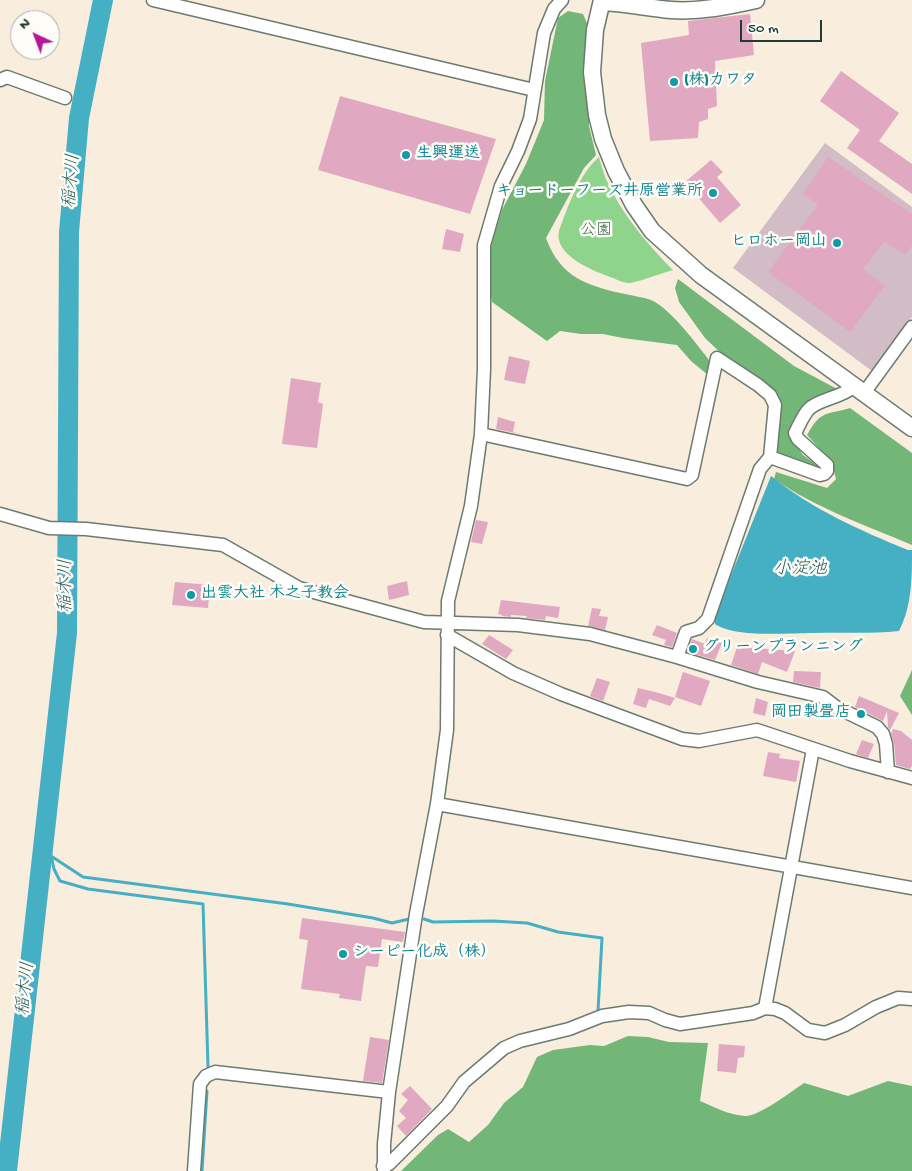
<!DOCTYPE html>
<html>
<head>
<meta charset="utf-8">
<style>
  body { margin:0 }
  #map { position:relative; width:912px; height:1171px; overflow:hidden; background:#f9edde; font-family:"Gochi Hand",sans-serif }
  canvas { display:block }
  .north { position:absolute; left:10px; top:10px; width:50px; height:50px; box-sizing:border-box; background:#fdfcf7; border:1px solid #a4b0a9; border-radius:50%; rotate:317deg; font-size:14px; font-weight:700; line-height:20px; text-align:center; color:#1f3d34 }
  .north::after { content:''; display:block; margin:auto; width:18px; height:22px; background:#b5179e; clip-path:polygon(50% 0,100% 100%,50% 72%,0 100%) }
  .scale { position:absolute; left:740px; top:20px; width:82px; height:22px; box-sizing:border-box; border:2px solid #1f3d34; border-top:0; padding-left:6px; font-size:15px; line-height:18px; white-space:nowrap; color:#1f3d34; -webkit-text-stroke:4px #fdfcf7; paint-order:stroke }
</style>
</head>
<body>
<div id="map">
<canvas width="912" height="1171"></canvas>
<div class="north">N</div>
<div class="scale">50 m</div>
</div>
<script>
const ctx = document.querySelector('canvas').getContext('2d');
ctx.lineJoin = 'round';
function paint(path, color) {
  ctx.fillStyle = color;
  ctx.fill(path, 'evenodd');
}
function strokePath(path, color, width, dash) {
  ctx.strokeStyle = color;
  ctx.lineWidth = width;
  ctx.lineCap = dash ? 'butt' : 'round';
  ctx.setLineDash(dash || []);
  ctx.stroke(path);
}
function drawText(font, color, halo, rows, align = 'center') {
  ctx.font = font + ' "Gochi Hand","Klee One",sans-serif';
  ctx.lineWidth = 5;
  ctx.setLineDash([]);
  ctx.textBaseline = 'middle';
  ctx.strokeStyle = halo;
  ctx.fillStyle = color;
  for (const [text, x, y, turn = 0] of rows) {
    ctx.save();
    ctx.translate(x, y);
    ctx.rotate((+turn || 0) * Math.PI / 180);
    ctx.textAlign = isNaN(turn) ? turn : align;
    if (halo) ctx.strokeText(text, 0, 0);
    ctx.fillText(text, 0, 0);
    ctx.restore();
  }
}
paint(new Path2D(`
  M825,143l87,64v110l-40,54 -139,-103z`), '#d2bdc6');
paint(new Path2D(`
  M599,157c2,7 4,15 7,22 15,34 41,65 67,91 -8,2 -40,14 -45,13 -4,0 -10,-3 -15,-5 -17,-6 -60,-22 -54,-47 8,-23 21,-58 40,-74z`), '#8ed48d');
paint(new Path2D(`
  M568,11l15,3 9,21 -3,40v51l7,29 -12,13 -38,70c14,39 41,48 79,56 8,2 18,3 26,6 21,9 50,50 65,69l-8,6 -17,-14 -14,-16 -54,-7 -20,-4h-22l-21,-3 -13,10 -55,-39 -4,-31 4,-30 10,-31 24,-46 18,-44 1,-39 13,-63z
  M678,279l116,87 45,24 -26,9 -16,16 -7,22 13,18 18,13 -4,2 -40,-17 2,-52 -6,-12 -48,-32 -20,-19 -26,-36 -4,-14z
  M850,408l62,45v92c-47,-20 -96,-37 -138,-66l2,-7 51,16 9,-9 -5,-18 -24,-26c14,-25 19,-20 43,-27z
  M912,670v45l-12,-19z
  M628,1036l20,1 21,5 39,1 -8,58c14,6 29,14 45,15 13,1 47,-25 59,-33l44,13 40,-15 24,5v85h-511l37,-36 10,-6 21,13 19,-17 16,-22 19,-16 14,-30 16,-7 37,-5 14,1z`), '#72b678');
paint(new Path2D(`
  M771,476c41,33 88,54 137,74h4c0,28 0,56 -13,81 -29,3 -57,1 -85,2 -26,0 -78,5 -99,-9v-9z`), '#45afc4');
strokePath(new Path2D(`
  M46,832l8,37 6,12 28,8 115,15 5,163
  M51,856l32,21 205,27 85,14 19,5 17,-4
  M424,919l9,3 60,-1 34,2 31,9 44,6 -4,73
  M202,1171l5,-80`), '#45afc4', 3);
strokePath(new Path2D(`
  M7,1171l60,-538 2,-401 10,-114 24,-118`), '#45afc4', 20);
paint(new Path2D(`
  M750,14l4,41 -39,6 2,45 -9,3v10l-9,3 -1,16 -48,3 -9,-98 48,-8 -1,-14z
  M841,71l58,42 -20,28 33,23v30l-65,-46 13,-18 -40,-29z
  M340,96l156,43 -26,75 -152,-44z
  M828,157l84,57v31l-7,10 -21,-13 -21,27 22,17 -35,46 -82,-60 50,-67 -15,-11z
  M711,160l12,12 -6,5 24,28 -21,18 -35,-41z
  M446,229l18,5 -4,18 -18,-3z
  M509,356l21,5 -5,23 -21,-4z
  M291,378l30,5 -3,19 5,2 -6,44 -35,-4z
  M498,417l17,5 -2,10 12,3 -29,-6z
  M476,520l12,2 -6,22 -11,-2z
  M407,581l2,14 -20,5 -2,-14z
  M175,582l35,3 -2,23 -36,-3z
  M501,600l59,7 -2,11 -12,-2 -1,4 -19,-2 1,-2 -16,-1v2l-9,-1v-1l-4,-1z
  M592,608l9,1 -2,7 9,1 -3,13 -17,-4z
  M657,625l20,8 -5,14 -8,-2 2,-5 -14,-5z
  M489,635l24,15 -7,9 -24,-15z
  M707,638l15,5 -7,17 -27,-8 4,-13 13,5z
  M737,647l31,2 27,2 -8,21 -25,-10 -4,12 -27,-9z
  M794,671l27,1 -1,16 -27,-6z
  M683,672l27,9 -9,25 -26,-9z
  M597,678l13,4 -7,19 -13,-5z
  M638,688l21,5 16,5 -5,8 -21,-7 -3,9 -13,-4z
  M859,696l40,17 -9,17 -2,-3 -1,-16 -4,10 -28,-14z
  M756,698l12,4 -3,14 -12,-3z
  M893,729l8,2 11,9v26l-2,3 -14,-4 -2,-22 -3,-9z
  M862,740l12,4 -6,14 -12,-4z
  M768,752l12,2 -1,4 21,3 -4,21 -33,-6z
  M302,918l103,14 -2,10 -21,-3 -4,28 -12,-1 -5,35 -22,-3 1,-4 -39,-5 7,-49 -9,-1z
  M370,1037l19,3 -7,43 -19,-2z
  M719,1044l26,2 -1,11 -6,1 -2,15 -19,-2z
  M410,1086l22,23 -26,27 -9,-10 9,-8 -7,-7 9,-11 -7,-6z`), '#e0a8c1');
const minor = new Path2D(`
  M153,0l381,90
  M0,80l7,-3 58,21
  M864,393l48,-66
  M481,434l206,45 5,-4 25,-117 41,27 12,10 5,10 -5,52 -10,12 -52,150 -9,9 -13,4 -9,25
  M770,457l50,18 4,-1 3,-3v-6l-29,-26 -3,-6c4,-7 8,-18 14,-24 10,-10 32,-11 46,-23
  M0,514l49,14 37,1 137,16 76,43 125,34 94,3 72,9 87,23 81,25 65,15 13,10 41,20 6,7 3,10 2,28
  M447,635l66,38 48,21 121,45 17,2 58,-11 93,31 62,17
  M437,804l475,84
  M765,1008l48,-259
  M383,1166l6,-2 58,-58 17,-24 40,-34 16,-7 49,-12 33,-13 27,-4 20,1 16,7 15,4 73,-11 12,-5 10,1 10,4 23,17 17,3 20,-8 31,-18 22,-9 14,1
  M194,1171l6,-87 6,-8 9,-4 174,20
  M384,1171v-27l5,-52 27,-178 21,-110 10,-74 1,-129 23,-95 10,-72 3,-65v-124l17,-59 17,-35 12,-32 14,-86 10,-24 8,-9`);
const tertiary = new Path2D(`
  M602,0l-7,30 -3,42 5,43 6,24 13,32 18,34 18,26 49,44 211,153
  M602,2c23,1 46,6 69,8 29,2 58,-4 85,-10`);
strokePath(minor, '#6b7b70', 15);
strokePath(tertiary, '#6b7b70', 19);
strokePath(minor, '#fff', 12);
strokePath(tertiary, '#fff', 16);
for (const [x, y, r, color] of [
  [674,82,5,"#0f9aa8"],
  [406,155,5,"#0f9aa8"],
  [713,193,5,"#0f9aa8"],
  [837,243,5,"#0f9aa8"],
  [191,595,5,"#0f9aa8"],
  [693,649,5,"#0f9aa8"],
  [861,714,5,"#0f9aa8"],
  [343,954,5,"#0f9aa8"]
]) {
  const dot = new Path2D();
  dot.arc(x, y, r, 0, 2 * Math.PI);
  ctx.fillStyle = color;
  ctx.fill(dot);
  strokePath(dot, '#fdfcf7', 2);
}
drawText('bold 16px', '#0d838f', '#fdfcf7', [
  ["(株)カワタ",684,82],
  ["生興運送",416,155],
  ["キョードーフーズ井原営業所",703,193,"right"],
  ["ヒロホー岡山",827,243,"right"],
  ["出雲大社 木之子教会",201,595],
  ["グリーンプランニング",703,649],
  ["岡田製畳店",851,714,"right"],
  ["シーピー化成（株）",353,954]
], 'left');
drawText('16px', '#3b634a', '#fdfcf7', [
  ["公園",596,232]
]);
drawText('italic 18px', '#2a5f5f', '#fdfcf7', [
  ["稲木川",73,181,-85],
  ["小淀池",800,570],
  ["稲木川",67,586,-90],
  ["稲木川",27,989,-84]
]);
</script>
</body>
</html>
